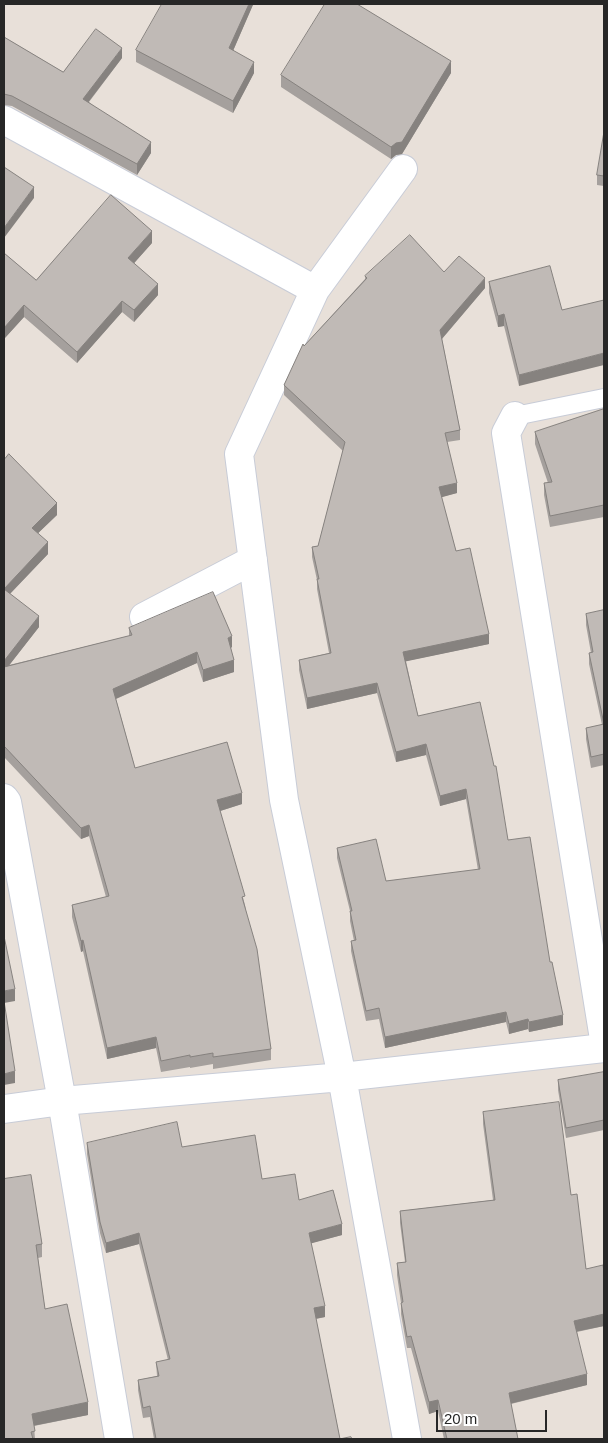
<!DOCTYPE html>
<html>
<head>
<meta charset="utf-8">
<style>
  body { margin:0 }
  #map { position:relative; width:608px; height:1443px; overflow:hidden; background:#e8e0d9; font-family:Arial,sans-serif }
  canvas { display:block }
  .frame { position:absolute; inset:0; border:5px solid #272727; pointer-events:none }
  .scale { position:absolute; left:436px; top:1410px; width:111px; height:22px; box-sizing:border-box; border:2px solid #272727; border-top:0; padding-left:6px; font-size:15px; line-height:18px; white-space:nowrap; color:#272727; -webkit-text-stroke:4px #fff; paint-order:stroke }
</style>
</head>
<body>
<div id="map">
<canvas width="608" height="1443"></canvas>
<div class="frame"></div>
<div class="scale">20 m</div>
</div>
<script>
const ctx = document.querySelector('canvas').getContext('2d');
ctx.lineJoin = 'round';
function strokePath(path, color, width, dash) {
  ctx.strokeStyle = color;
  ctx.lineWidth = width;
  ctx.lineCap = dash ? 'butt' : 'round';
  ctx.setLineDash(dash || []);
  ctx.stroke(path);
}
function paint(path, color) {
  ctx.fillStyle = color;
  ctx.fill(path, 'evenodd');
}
const lane = new Path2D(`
  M515,416l89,-18`);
const street = new Path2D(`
  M4,120l311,170
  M403,169l-88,121 -76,164 45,346 58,277 65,362
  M515,416l-9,17 98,606
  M144,617l109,-57
  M4,798l3,4 55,299 57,338
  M4,1109l58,-8 280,-24 262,-29`);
strokePath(lane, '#c8ccd7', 20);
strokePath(street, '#c8ccd7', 30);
strokePath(lane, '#fff', 18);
strokePath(street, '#fff', 28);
paint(new Path2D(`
  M253,4l-20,47 21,22 -21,40 -97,-51v-12z
  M4,37l59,35 59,-14 -33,44 62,51 -14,22 -125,-69 -8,-1z
  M451,73l-49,81 -6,1 -5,4 -110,-72v-12z
  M604,132v54l-7,-1v-10z
  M152,243l-18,20 24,32 -24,27 -12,-10 -45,51 -53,-46 -20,22v-86l32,27z
  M550,266l-31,120 -15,-60 -6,1 -9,-34v-11z
  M444,272l41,16 -43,51 18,91v10l-13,2 10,51 -16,4 15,54 33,93 -83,17 12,55 90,124 42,122 13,63 -34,7 -1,-3 -19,5 -3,-12 -121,26 -6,-29 -13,2 -15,-70v-10h3l-4,-20v-10l-13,-53v-10l49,33 92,-11 -12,-71 -26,7 -14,-51 -30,7 -19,-69 -70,16 -8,-39v-10l30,-7 -12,-64v-9l-5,-23v-10l6,-1 25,-95 -59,-56v-10l20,-39 61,-67v-3z
  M604,409v108l-54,10 -6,-32v-12h4l-13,-39v-12z
  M4,457l53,58 -19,18 10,21 -38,40 29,33 -30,38 120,-29v-8l103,19 -1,1 3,24 -31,10 -6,-19 -81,36 19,69 107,36 -22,7 25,94 26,144v11l-58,9v-5l-23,4v-1l-29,5 -5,-24 -49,11 -24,-108 -2,1 -9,-35v-12l34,-8 -17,-61 -8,3 -77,-82z
  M604,610v155l-13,3 -5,-29v-11l16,-3 -13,-61v-11h2l-5,-28v-11z
  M604,1072v58l-38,8 -8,-48v-10z
  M483,1112l88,83 15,74 18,3v54l-27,6 10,53 -76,19 7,35h-74l-6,-28 -9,3 -18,-66h-4l-6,-34v-11l-4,-28v-12l8,-1 -5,-39v-12l93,-11 -10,-76z
  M87,1143l95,4 80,32 37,21 43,35 -31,8 14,74 -9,2 24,120h-186l-4,-22 -7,1 -5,-28v-10l19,-4 -1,-14 12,-2 -29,-116 -33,9 -6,-20 -13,-79z
  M4,1179l38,65v13l-4,1 7,51 43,106 -54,11 1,13h-31z`), '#a5a09d');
paint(new Path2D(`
  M249,4h4v1l-24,55v-12z
  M122,48v10l-39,51v-10z
  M451,61v12l-49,81 -6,1 -5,4v-12l5,-4z
  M254,62v11l-21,40v-12z
  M151,142v11l-14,22v-11z
  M34,187v11l-30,40v-10z
  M152,231v12l-24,27v-12z
  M485,278v10l-45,53v-11z
  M158,284v11l-24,27v-12z
  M122,301v11l-45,51v-11z
  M24,305v12l-20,22v-11z
  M504,314v12l-6,1v-11z
  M604,353v12l-85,21v-11z
  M457,483v10l-18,5v-11z
  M57,503v12l-25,24v-11z
  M48,542v12l-44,46v-11z
  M39,616v11l-35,45v-11z
  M489,634v10l-86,18v-10z
  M232,636v11l-4,2v-11z
  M197,652v11l-84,37v-11z
  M234,660v12l-31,10v-12z
  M377,683v10l-70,16v-11z
  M426,744v11l-30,7v-10z
  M466,789v10l-26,7v-10z
  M242,793v11l-25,8v-12z
  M89,825v11l-8,3v-11z
  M83,940v11l-2,1v-11z
  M15,989v12l-11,2v-12z
  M506,1012v10l-121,26v-11z
  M563,1015v10l-34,7v-10z
  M528,1019v10l-19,5v-10z
  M156,1037v11l-49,11v-11z
  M15,1071v12l-11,2v-11z
  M342,1224v11l-33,9v-11z
  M139,1233v11l-33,9v-10z
  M325,1306v11l-11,2v-11z
  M604,1314v12l-30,6v-11z
  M587,1374v11l-78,19v-11z
  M438,1400v11l-9,3v-12z
  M88,1402v13l-56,11v-12z`), '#86827f');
const building = new Path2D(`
  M162,4h87l-20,44 25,14 -21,39 -97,-51z
  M325,4h32l94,57 -49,81 -6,1 -5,4 -110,-72z
  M96,29l26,19 -39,51 68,43 -14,22 -125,-68 -8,-2v-57l59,35z
  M604,132v44l-7,-1z
  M4,167l30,20 -30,41z
  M111,195l41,36 -24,27 30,26 -24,26 -12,-9 -45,51 -53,-47 -20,23v-75l32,27z
  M410,235l34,37 15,-16 26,22 -45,52 20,100 -15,3 12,50 -18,4 17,64 14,-3 19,86 -86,18 15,64 62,-14 14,64h2l12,74 22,-3 20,125h2l11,53 -34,7 -1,-3 -19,5 -3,-12 -121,25 -6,-29 -13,3 -15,-70 5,-1 -6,-29h2l-15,-63 39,-9 10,42 94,-12 -14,-80 -26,7 -14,-52 -30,8 -19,-69 -70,15 -8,-38 32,-7 -14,-74h2l-7,-32 6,-1 27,-104 -61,-57 19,-41 1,2 63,-68 -2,-2z
  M550,266l12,44 42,-10v53l-85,22 -15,-61 -6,2 -9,-34z
  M604,409v96l-54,11 -6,-33 8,-1 -17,-50z
  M9,454l48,49 -25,25 16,14 -44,47 35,27 -35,45v-204l1,1z
  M213,592l19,44 -4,2 6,22 -31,10 -6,-18 -84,37 22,79 92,-26 15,51 -25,7 28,96 -3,1 15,52 14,100 -58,8v-4l-23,4v-2l-29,6 -5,-24 -49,11 -24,-108 -2,1 -9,-36 37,-9 -20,-71 -8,3 -77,-82v-79l128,-32 -3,-7z
  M604,610v144l-13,3 -5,-29 18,-4 -15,-71 4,-1 -7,-38z
  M4,936l11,53 -11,2z
  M4,1001l11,70 -11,3z
  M604,1072v48l-38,8 -8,-48z
  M559,1102l12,93 6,-1 9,75 17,-4 1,7v42l-30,7 13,53 -78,19 9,46h-71l-9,-39 -9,2 -18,-66 -4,1 -6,-34 2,-1 -6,-39 9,-1 -6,-51 95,-11 -12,-88z
  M177,1122l5,25 73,-12 7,44 33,-5 4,26 34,-10 9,34 -33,9 16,73 -11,2 26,131h-184l-6,-33 -7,2 -5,-28 21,-4 -3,-14 14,-3 -31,-126 -33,10 -6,-21 -13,-79z
  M31,1175l11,69 -6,1 9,64 22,-5 21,98 -56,12 3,17 -4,1 2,7h-29v-260z
  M351,1437l1,2h-12z`);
paint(building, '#c0bab6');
strokePath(building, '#86827f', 1);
</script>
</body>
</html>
